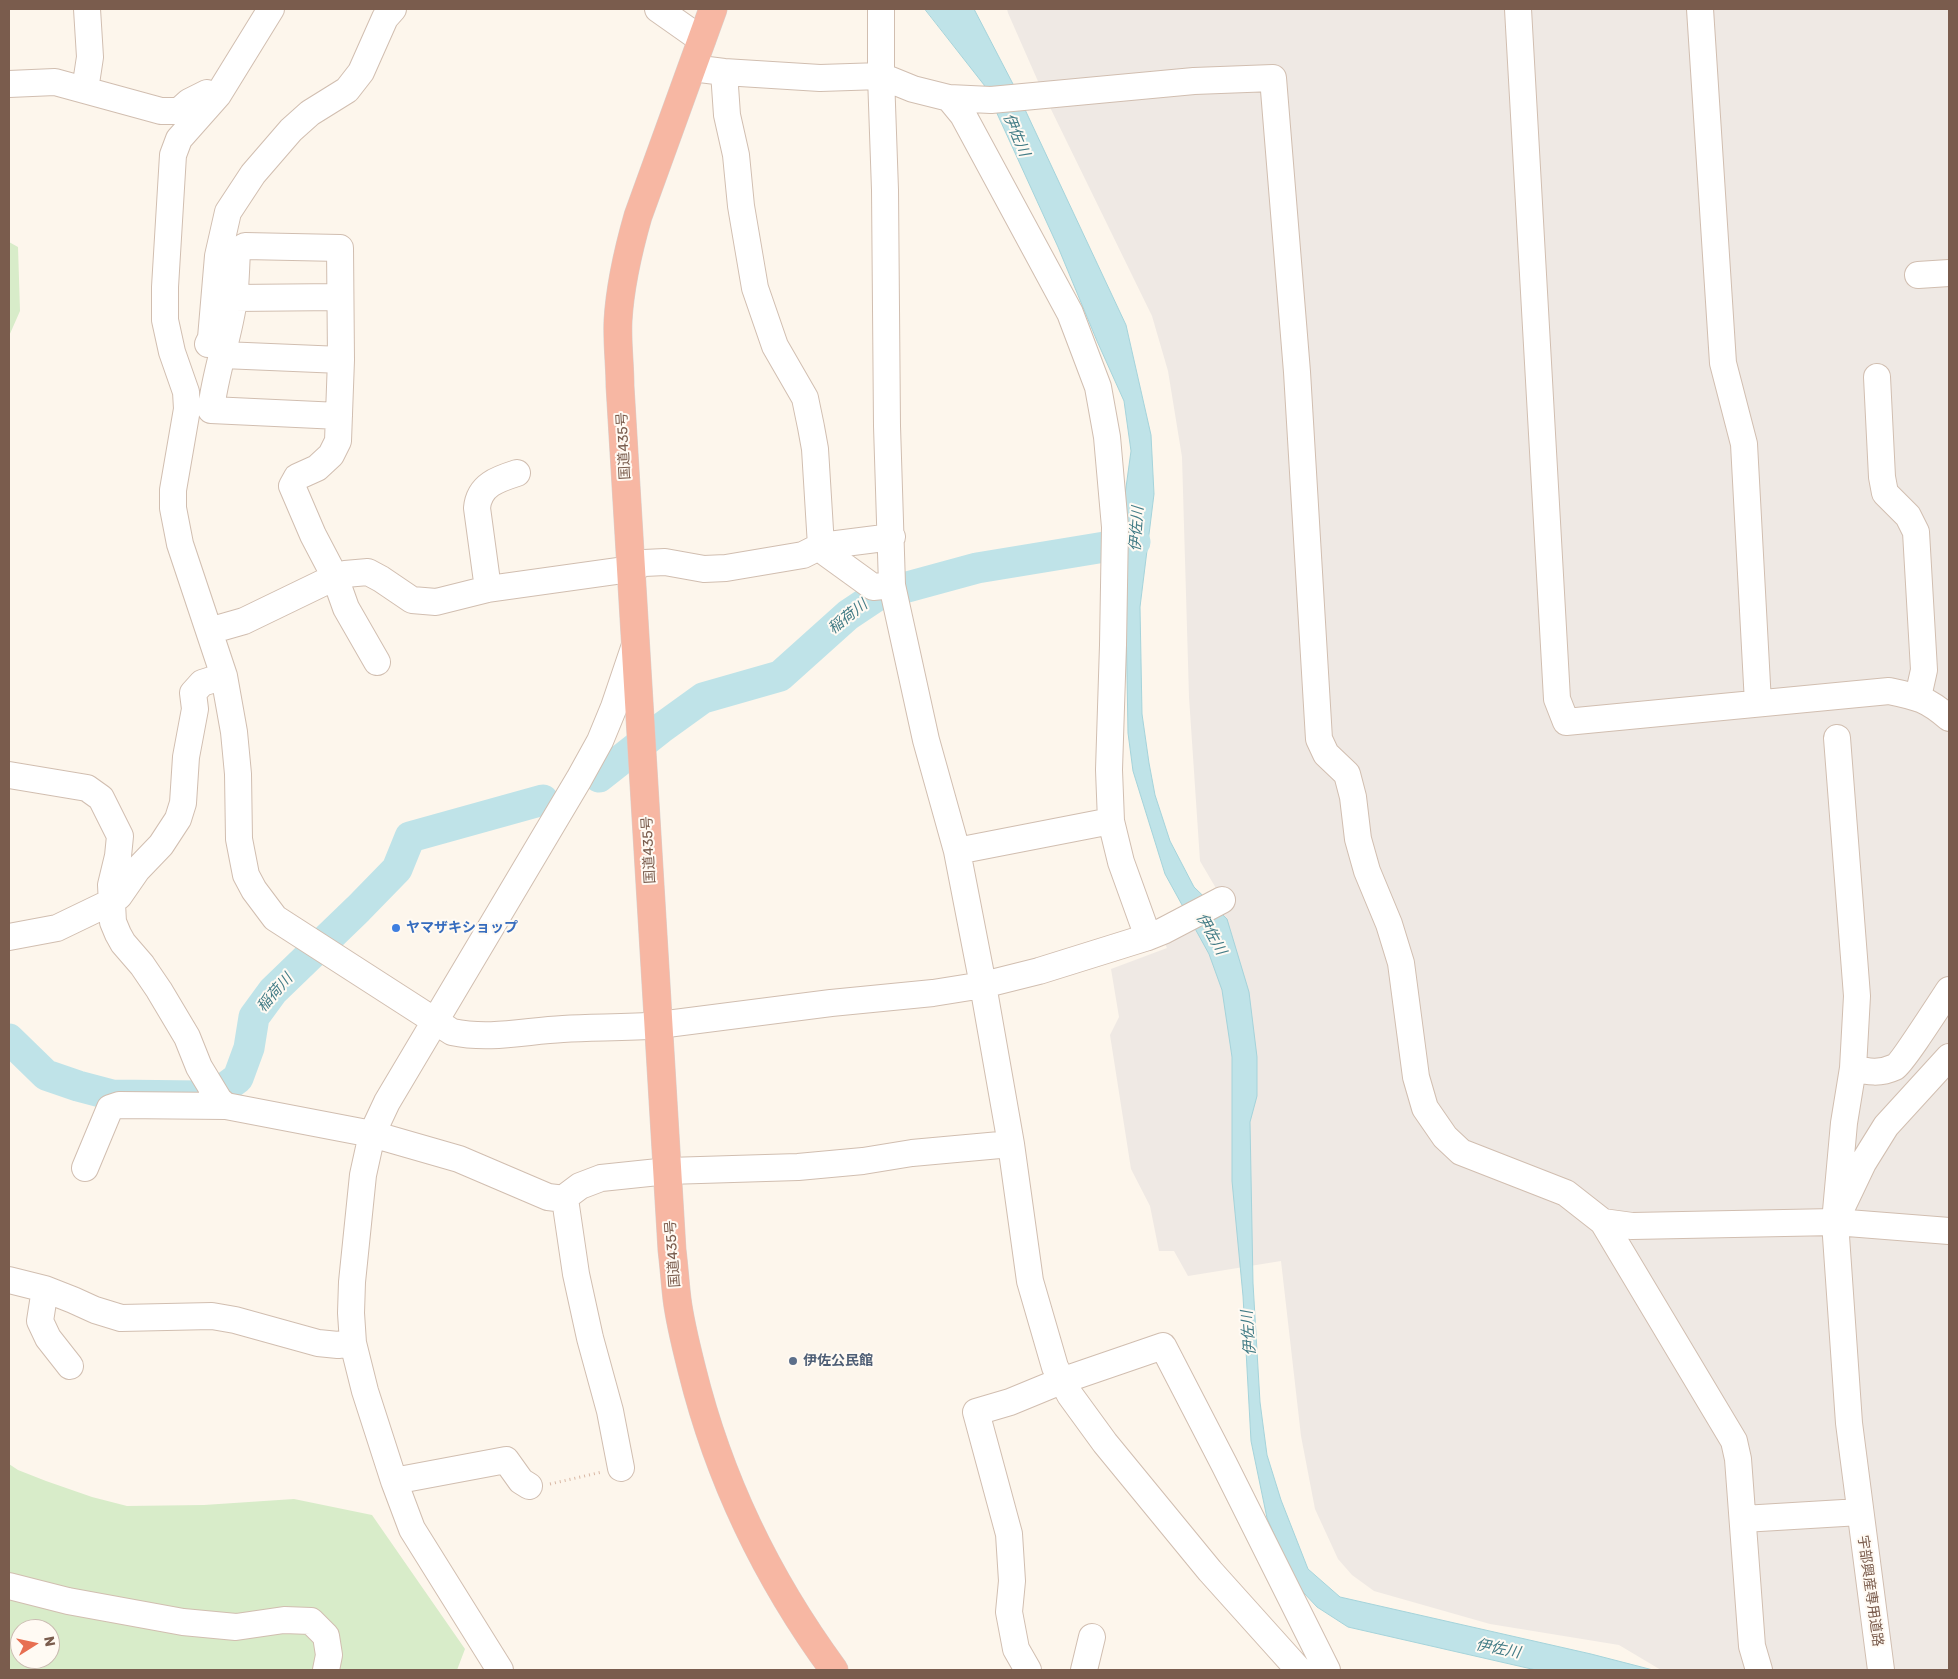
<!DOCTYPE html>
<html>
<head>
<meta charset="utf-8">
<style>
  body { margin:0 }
  #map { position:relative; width:1958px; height:1679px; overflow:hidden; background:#fdf6ec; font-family:Rubik,sans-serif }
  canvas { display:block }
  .frame { position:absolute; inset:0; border:10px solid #7a5c4d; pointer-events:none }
  .north { position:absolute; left:10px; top:1619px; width:50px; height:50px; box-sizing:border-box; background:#fffaf3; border:1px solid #cabbb1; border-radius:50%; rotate:80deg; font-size:14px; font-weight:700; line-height:20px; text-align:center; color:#7a5c4d }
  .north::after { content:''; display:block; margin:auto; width:18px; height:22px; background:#e76f51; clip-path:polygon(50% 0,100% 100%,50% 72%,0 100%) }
</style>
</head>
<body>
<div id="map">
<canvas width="1958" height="1679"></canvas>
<div class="frame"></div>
<div class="north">N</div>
</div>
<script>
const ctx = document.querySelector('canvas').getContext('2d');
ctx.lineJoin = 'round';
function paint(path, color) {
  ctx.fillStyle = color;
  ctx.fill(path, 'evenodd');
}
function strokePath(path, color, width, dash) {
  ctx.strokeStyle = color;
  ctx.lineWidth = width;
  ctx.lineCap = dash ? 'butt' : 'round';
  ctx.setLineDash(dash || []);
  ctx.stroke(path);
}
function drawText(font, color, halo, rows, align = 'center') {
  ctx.font = font + ' Rubik,"Noto Sans JP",sans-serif';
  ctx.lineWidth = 4;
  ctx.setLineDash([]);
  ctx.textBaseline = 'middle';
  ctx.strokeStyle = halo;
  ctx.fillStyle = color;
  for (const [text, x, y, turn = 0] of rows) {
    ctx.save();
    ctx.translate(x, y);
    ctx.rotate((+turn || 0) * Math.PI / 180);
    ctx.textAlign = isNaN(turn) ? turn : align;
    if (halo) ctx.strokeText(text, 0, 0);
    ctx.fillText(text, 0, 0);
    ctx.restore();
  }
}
paint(new Path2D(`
  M1007,9h942v1661h-288l-42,-25 -129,-21 -116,-33 -22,-16 -14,-16 -23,-50 -14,-73 -20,-175 -93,15 -14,-25h-15l-9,-45 -19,-37 -21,-134 9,-18 -8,-48 56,-21 -14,-28 64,-30 -17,-29 -11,-164 -7,-240 -14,-86 -16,-55 -108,-221 -36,-82z`), '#efe9e4');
paint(new Path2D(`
  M9,242l9,5 2,64 -11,25z
  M9,1464l9,6 28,11 46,16 35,9 77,-1 90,-6 78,16 93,134 -8,21h-448zM20,1629h30v30h-30z`), '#d8ecc9');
const water = new Path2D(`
  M925,9h49l39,75 113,241 25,110 3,59 -14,113 2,107 7,49 6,32 15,46 24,46 33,32 22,73 8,65v39l-7,26 3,161 7,119 7,53 14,45 27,69 32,28 251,57 62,16h-117l-188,-43 -31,-20 -14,-15 -11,-17 -25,-57 -16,-77 -8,-145 -11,-115v-124l-10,-67 -13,-36 -44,-80 -32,-103 -5,-38 -4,-231 7,-51 -7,-50 -27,-60 -39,-94 -74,-162z`);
paint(water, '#bfe3e8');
strokePath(water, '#a5d3da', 1);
strokePath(new Path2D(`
  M599,777l61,-48 43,-31 77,-22 68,-61 30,-20 99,-27 158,-26
  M9,1039l37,36 32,11 34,9 89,1 21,-6 16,-12 11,-30 5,-31 19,-26 85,-82 39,-40 13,-32 133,-37`), '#bfe3e8', 31);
const minor = new Path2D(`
  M271,9l-53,86 -39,44 -6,16 -8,132v33l7,32 14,40 1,17 -14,81v18l7,36 44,132 10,56 4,42 1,65 7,36 8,15 21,28 177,114c38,8 73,-1 111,-3 32,-2 64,-1 96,-4l172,-22 102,-10 50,-8 56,-14 109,-34 15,-6 59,-31
  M658,9l44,31
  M881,9v67l4,114 2,236 5,159 34,155 31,111 26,134 28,159 19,137 25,86 15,28 35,48 105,128 89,99
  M1518,9l39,690 9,23 323,-31c29,6 38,8 60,27
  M1700,9l23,354 21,81 14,259
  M692,68l32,4 96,6 61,-2 32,13 36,9 42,2 203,-19 79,-3 24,294 22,367 7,15 21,20 6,23 5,42 9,32 22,53 12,39 15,114 9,31 20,29 16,15 105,41 37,29
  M724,72l3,43 9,40 5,51 14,82 20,58 30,52 6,29 4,22 6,97 5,7 47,34 19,-2
  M9,84l46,-2 106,29h18l10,-9 18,-9
  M85,90l5,-33 -3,-48
  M949,98l14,17 107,198 28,74 9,50 8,90 -2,118 -4,125 2,51 10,41 27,75
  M1918,275l31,-2
  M234,298l106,-1
  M208,344l3,-6 7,-82 10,-44 25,-38 38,-44 19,-17 37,-23 14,-18 24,-54 8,-9
  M223,355l118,5
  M1877,377l5,100 3,16 23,23 8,16 8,138 -6,27
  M339,416l-128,-6c4,-38 18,-73 23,-111 2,-16 2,-32 3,-47l8,-6 95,2 1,112 -3,81 -7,14 -14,13 -20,9 -5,9 21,49 22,42 11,31 31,54
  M488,589l-11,-81c2,-23 21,-29 40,-35
  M209,631l35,-10 91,-44 10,-3 23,-2 13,7 31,21 24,2 52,-13 143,-20 13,-6 21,-1 39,7 22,-1 77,-13 18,-9 71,-9
  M1837,738l20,258 -4,72
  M9,775l78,13 14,10 19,38 -2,20 -7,29 2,37 5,12 5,9 19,22 17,25 28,47 12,30 20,33 7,6
  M957,851l154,-30
  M9,937l48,-9 54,-26 8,-6 18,-26 24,-25 17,-26 5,-16 3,-46 9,-48 -2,-16 9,-10 22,-7
  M85,1168l25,-60 9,-3 107,1 146,28 87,25 89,38 17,2
  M1843,1205l20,-42 23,-37 63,-69
  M9,1280l36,9 28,11 22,10 26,8 91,-2 23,4 83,23 20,2 15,-2
  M45,1289l-5,32 8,17 22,28
  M621,1468l-11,-57 -20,-73 -14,-64 -11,-75 3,-4 12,-9 21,-8 67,-7 130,-4 65,-6 49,-8 99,-9
  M394,1481l112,-21 15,21 8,5
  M1743,1519l117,-7
  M9,1586l59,15 115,21 53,5 48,-7 27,1 15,15 3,19 -3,15
  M500,1670l-88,-141 -18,-48 -29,-90 -12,-48 -2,-30 1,-31 11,-107 9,-41 15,-32 192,-323 21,-38 14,-34 21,-62
  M1028,1670l-12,-21 -7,-37 3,-31 -3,-47 -33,-122 34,-10 51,-21 102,-35 61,118 103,206
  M1084,1670l8,-33
  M1759,1670l-7,-24 -14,-187 -4,-18 -131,-219 29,4 203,-4 114,9
  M1881,1670l-32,-247 -14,-201 9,-99 9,-55c15,4 27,6 42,-1 7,-4 46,-65 54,-77`);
const highway = new Path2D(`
  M713,9l-75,207c-10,35 -18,69 -20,105 -1,22 2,44 2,65l52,864c2,16 3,32 5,49 3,24 9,47 15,71 27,109 76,210 142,300`);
strokePath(minor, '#d1beb0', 28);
strokePath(highway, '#dad1cd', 29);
strokePath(new Path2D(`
  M550,1484l52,-12`), '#d9b8a5', 3, [1, 4]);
strokePath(minor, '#fff', 26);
strokePath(highway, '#f7b7a3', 28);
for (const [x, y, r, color] of [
  [396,928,5,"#3f7fe0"],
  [793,1361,5,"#5c6f8a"]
]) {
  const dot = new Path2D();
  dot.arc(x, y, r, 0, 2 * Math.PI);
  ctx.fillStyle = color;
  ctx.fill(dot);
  strokePath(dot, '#fffaf3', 2);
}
drawText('14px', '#7a5c4d', '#fffaf3', [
  ["国道435号",624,446,-93],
  ["国道435号",649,850,-93],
  ["国道435号",673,1254,-94],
  ["宇部興産専用道路",1870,1591,82]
]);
drawText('bold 14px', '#366cbe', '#fffaf3', [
  ["ヤマザキショップ",406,928]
], 'left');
drawText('bold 14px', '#4e5e75', '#fffaf3', [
  ["伊佐公民館",803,1361]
], 'left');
drawText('italic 15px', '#437c86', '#fffaf3', [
  ["伊佐川",1016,135,67],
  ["伊佐川",1137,529,-86],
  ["稲荷川",848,617,-38],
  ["伊佐川",1211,934,61],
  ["稲荷川",275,993,-49],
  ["伊佐川",1249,1333,-94],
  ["伊佐川",1498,1649,11]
]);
</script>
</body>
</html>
